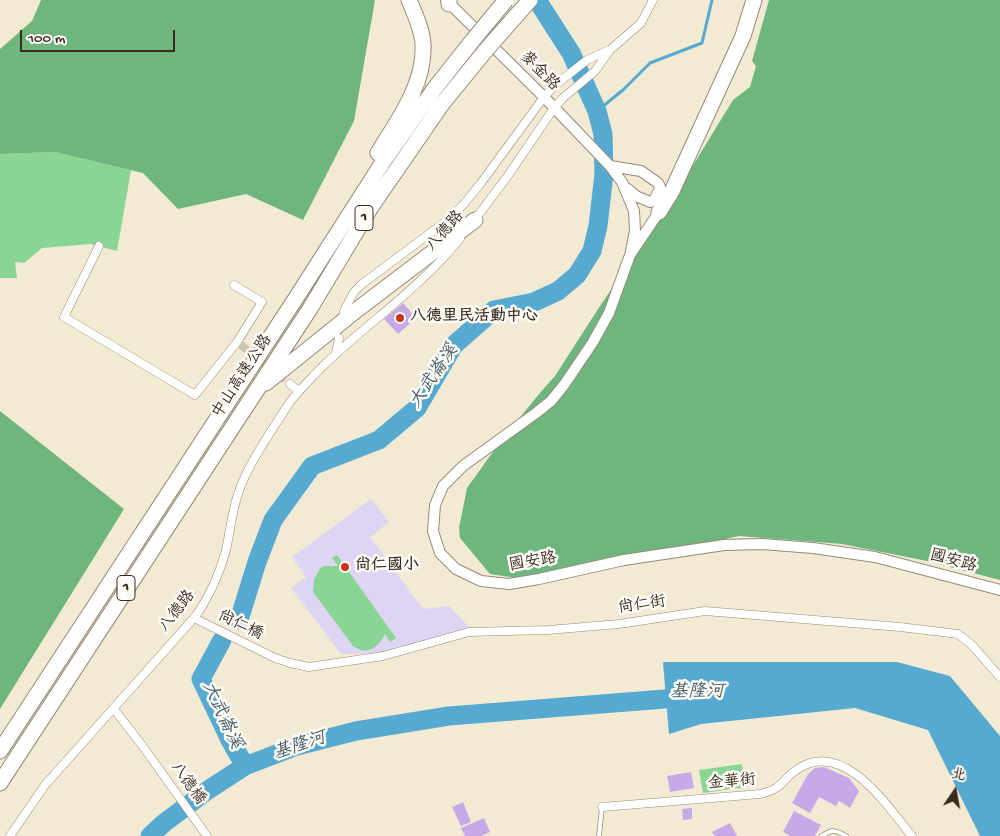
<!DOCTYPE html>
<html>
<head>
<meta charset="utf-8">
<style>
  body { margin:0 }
  #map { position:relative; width:1000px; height:836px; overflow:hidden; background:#f3ead3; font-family:"Gochi Hand","LXGW WenKai TC",sans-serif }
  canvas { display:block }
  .north { position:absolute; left:930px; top:766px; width:50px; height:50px; -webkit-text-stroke:4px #fdfcf7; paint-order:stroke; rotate:12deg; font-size:14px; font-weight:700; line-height:20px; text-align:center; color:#3b2a1e }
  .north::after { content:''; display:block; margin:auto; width:18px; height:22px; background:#3b2a1e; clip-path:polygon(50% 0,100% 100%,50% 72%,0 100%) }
  .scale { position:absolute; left:20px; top:30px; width:155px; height:22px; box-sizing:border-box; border:2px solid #3b2a1e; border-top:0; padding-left:6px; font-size:15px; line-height:18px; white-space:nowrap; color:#3b2a1e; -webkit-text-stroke:4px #fdfcf7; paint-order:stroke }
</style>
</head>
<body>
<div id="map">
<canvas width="1000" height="836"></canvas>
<div class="north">北</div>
<div class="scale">100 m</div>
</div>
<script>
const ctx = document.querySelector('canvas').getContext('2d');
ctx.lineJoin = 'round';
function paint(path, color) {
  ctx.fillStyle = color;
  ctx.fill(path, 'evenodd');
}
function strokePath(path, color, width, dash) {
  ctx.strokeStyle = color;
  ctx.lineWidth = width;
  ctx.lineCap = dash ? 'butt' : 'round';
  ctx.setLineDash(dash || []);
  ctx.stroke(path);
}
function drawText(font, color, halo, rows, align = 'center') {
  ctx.font = font + ' "Gochi Hand","LXGW WenKai TC",sans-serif';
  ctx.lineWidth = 5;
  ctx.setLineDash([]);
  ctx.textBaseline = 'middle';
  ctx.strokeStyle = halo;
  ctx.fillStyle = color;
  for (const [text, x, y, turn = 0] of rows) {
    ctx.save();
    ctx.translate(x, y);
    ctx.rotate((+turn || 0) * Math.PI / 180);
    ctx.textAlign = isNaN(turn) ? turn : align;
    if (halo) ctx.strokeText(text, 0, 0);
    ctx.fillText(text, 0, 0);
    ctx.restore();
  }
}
paint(new Path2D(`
  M371,499l18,23 -19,15 53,72 26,-3 21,22 -90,25 -39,1 -50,-66 15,-11 -14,-20z`), '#ded5f5');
paint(new Path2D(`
  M55,152l76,18 -14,81 -26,-7 -49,4 -18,15 -9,-1 2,16h-17v-124z
  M337,555l59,83 -6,4 -5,-8c-7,14 -18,22 -32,12l-40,-54 1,-12 6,-12 4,-2h14l-6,-8z
  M742,764l3,23 -42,6 -4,-23z`), '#89d593');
paint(new Path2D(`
  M41,0h334l-21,121 -51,99 -57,-26 -68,15 -35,-36 -88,-21 -55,2v-105l32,-28z
  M769,0h231v580l-73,-19 -85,-17 -103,-8 -208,44 -41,-6 -30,-36 -1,-10 8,-40 33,-46 39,-48 16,-18 45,-70 73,-108 60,-98 17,-13 6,-21 -4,-5z
  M0,411l124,98 -124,200z`), '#6eb67d');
paint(new Path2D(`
  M663,662h234l53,14 50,60v100h-20l-52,-106 -73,-22 -154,16 -32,10z`), '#56aad2');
strokePath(new Path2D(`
  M597,111l26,-21 27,-27 52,-20 10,-43`), '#56aad2', 3);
strokePath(new Path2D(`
  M239,620l18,-58 16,-42 39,-54 67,-26 38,-32 37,-63 40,-35 40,-8 24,-11 19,-16 15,-24 6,-25 6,-52 -1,-40 -6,-23 -26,-58 -34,-53
  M222,640l-21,39 29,61 15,26
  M150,836l14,-13 44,-33 37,-24 52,-20 59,-15 93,-15 241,-19`), '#56aad2', 19);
paint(new Path2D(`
  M403,303l13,15 -18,16 -14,-15z
  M824,767l25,11 10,13 -9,17 -11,-7 -3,5 -17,-9 -9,16 -18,-10 16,-29 7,-6z
  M691,772l3,16 -24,4 -3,-16z
  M463,802l8,20 -10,4 -9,-19z
  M692,808v11l-9,1 -1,-11z
  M794,811l27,14 -6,11h-25l-7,-4z
  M484,818l6,14 -9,4h-16l-4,-8z
  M730,823l7,13h-22l-3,-4z`), '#c7a9ea');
strokePath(new Path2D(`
  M241,345l49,39`), '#cec4af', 8, [8, 4]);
const service = new Path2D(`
  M599,836l3,-29
  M822,836c10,-7 14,-6 24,0`);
const minor = new Path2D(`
  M473,222l34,-45 47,-69 9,-10 32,-27 15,-21 31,-27 12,-23
  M99,246l-35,71 131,78 42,-53 25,-40 -28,-17
  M344,311l10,-19 8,-8 83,-62 19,-18 17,-21 63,-86 10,-11 33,-26 22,-10
  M336,353l3,-15
  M290,384l9,7
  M194,618l81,40 15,5 19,4 74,-11 86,-24 79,-2 71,-6 86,-13 195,16 58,7 14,11 28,32
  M114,709l30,39 63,88
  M602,807l158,-13c25,-5 23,-18 41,-27 45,-25 86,39 111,69
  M10,836l35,-51 149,-167c15,-20 25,-43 32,-68 4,-18 6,-38 12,-56 9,-28 32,-61 48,-86 9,-15 23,-27 35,-40 45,-44 99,-80 139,-129`);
const tertiary = new Path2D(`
  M446,0l98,97 66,69 12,16 12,29 1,20 -4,20
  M610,166l31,5 17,12 2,4 2,12 -3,13 -29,43 -21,58 -16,29 -29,43 -13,16 -15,12 -73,53 -20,20 -8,19 -2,26 7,22 16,16 25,12 28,3 30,-5 85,-19 100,-15 38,-1 51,4 62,9 125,33
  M628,189l8,7 14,6 4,-2 6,-11`);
const motorway = new Path2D(`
  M449,0v4
  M378,153c20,-33 47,-68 45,-109 -1,-15 -8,-30 -14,-44
  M659,212l13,-21 71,-155 11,-36
  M266,383l92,-74 117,-89
  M0,751l296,-453 87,-136 52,-74 38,-48
  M0,783l311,-476 60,-100 71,-103 44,-54`);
strokePath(service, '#978a78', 5.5);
strokePath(minor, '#978a78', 9);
strokePath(tertiary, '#978a78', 12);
strokePath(motorway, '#978a78', 17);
strokePath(service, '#fff', 4);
strokePath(minor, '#fff', 8);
strokePath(tertiary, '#fff', 10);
strokePath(motorway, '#fff', 15);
const motorwayBridge = new Path2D(`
  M473,40l33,-40
  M486,50l44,-50`);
strokePath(motorwayBridge, '#978a78', 17, []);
strokePath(motorwayBridge, '#fff', 15);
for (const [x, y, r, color] of [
  [400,318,5,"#c8321e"],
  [345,567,5,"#c8321e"]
]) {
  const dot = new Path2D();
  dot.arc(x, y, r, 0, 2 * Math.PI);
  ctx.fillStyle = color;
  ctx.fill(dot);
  strokePath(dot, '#fdfcf7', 2);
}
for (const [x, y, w] of [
  [364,218,18],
  [126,588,18]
]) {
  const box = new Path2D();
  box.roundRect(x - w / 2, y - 12.5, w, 25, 4);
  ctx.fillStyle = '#fdfcf7';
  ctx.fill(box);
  strokePath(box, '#3b2a1e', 1);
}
drawText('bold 15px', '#3b2a1e', null, [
  ["1",364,218],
  ["1",126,588]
]);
drawText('16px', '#3b2a1e', '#fdfcf7', [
  ["麥金路",539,72,45],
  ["八德路",446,232,-49],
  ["中山高速公路",243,377,-57],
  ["國安路",953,562,15],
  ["國安路",533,563,-10],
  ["尚仁街",642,606,-8],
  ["八德路",178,612,-52],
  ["尚仁橋",240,626,26],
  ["金華街",732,783,-5],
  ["八德橋",187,784,54]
]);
drawText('bold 16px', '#3b2a1e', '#fdfcf7', [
  ["八德里民活動中心",410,318],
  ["尚仁國小",355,567]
], 'left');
drawText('italic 18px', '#465d66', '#fdfcf7', [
  ["大武崙溪",435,377,-56],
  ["基隆河",697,693],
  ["大武崙溪",221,716,65],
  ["基隆河",300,747,-18]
]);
</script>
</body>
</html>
